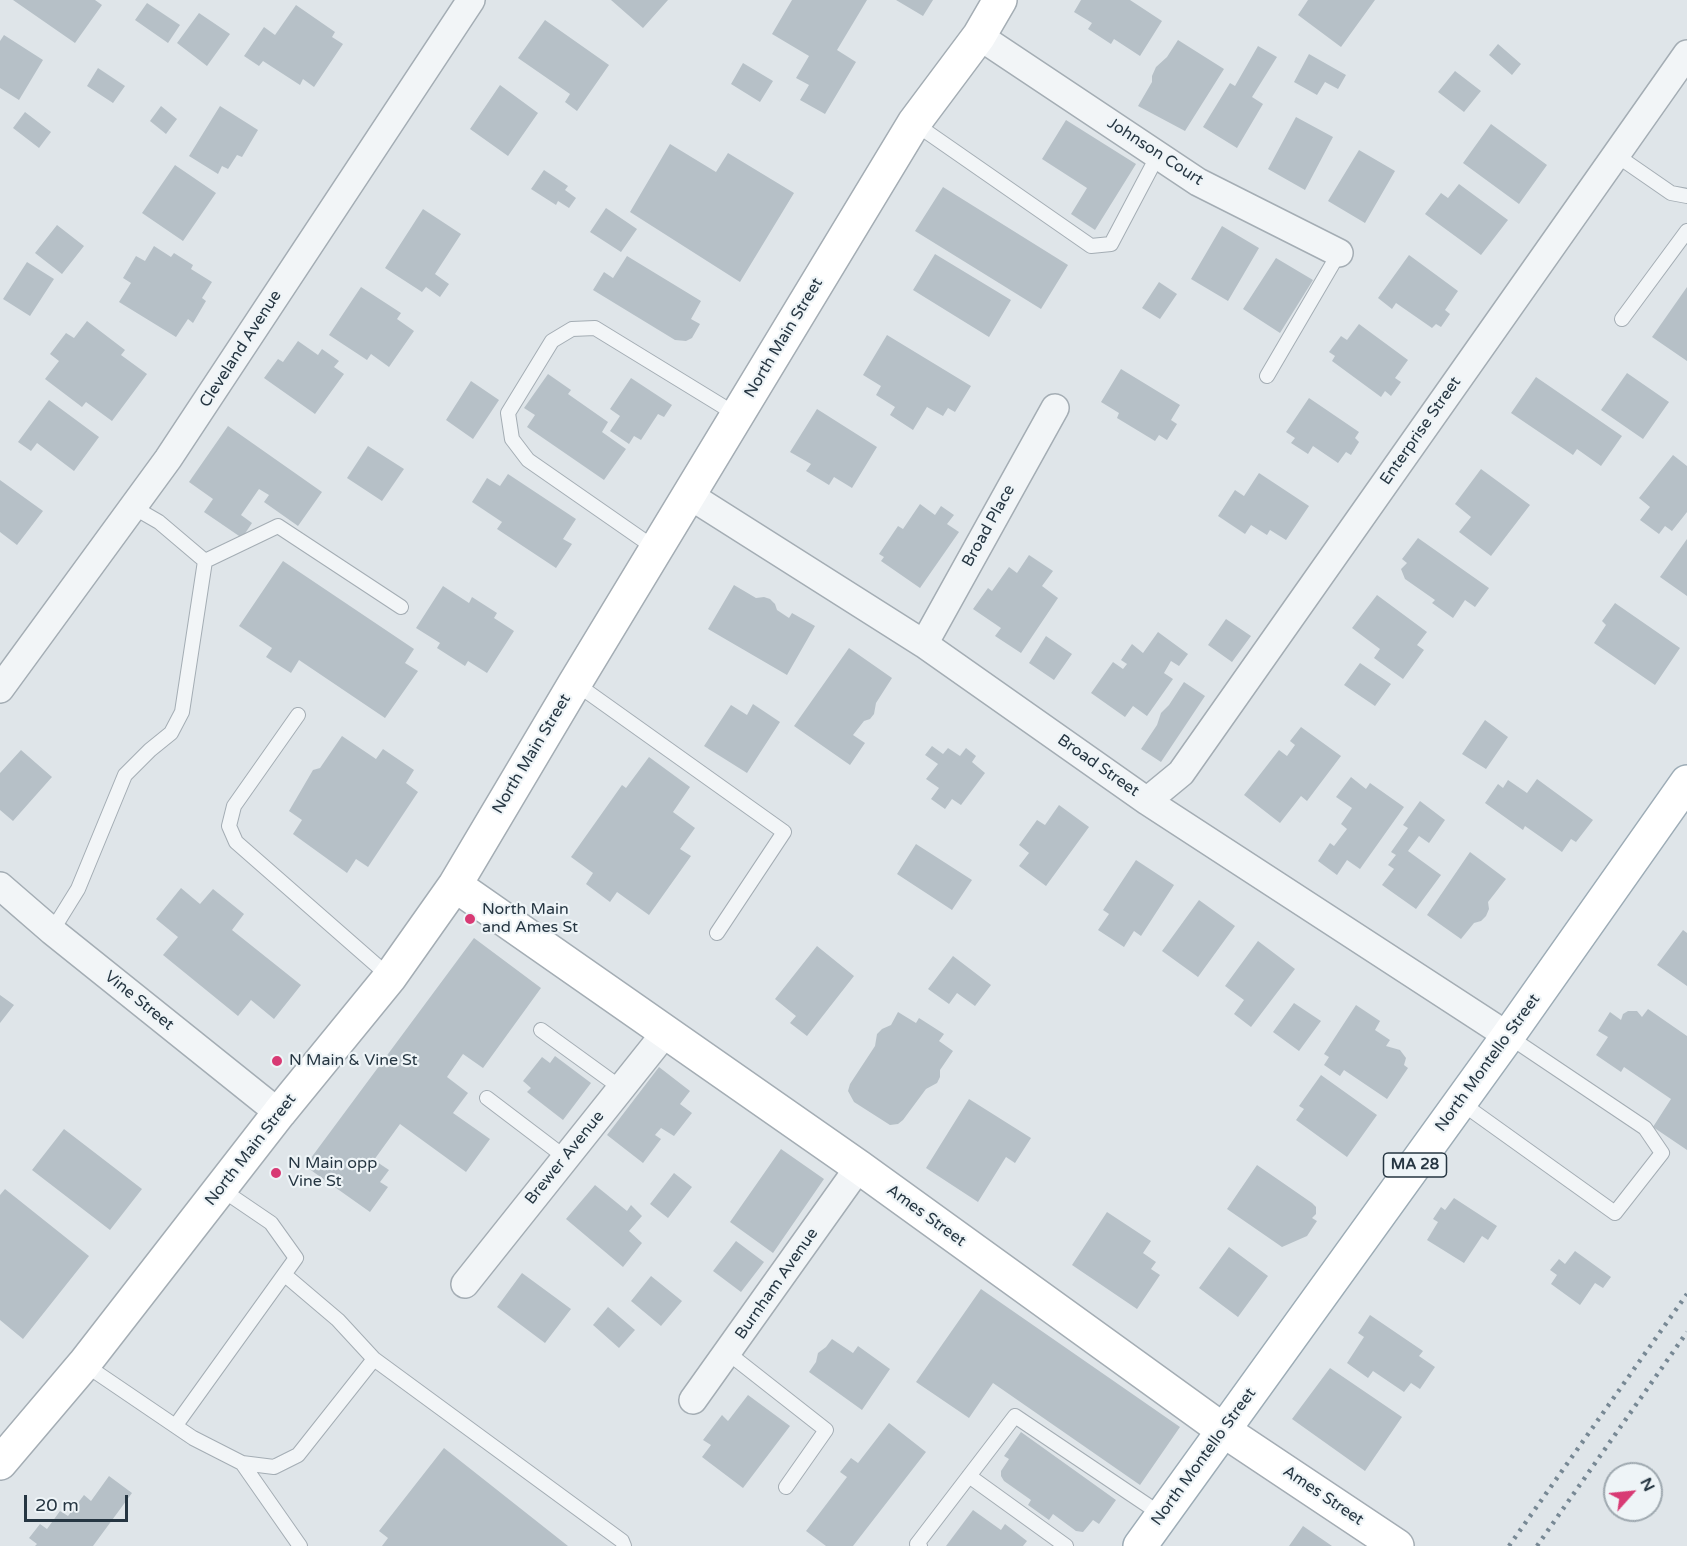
<!DOCTYPE html>
<html>
<head>
<meta charset="utf-8">
<style>
  body { margin:0 }
  #map { position:relative; width:1687px; height:1546px; overflow:hidden; background:#dfe5e9; font-family:"Varela Round",sans-serif }
  canvas { display:block }
  .north { position:absolute; left:1603px; top:1462px; width:60px; height:60px; box-sizing:border-box; background:#eef4f7; border:2px solid #9ea8af; border-radius:50%; rotate:63deg; font-size:16px; font-weight:700; line-height:24px; text-align:center; color:#263642 }
  .north::after { content:''; display:block; margin:auto; width:21px; height:27px; background:#d83a74; clip-path:polygon(50% 0,100% 100%,50% 72%,0 100%) }
  .scale { position:absolute; left:24px; top:1495px; width:104px; height:27px; box-sizing:border-box; border:3px solid #263642; border-top:0; padding-left:8px; font-size:18px; line-height:21px; white-space:nowrap; color:#263642; -webkit-text-stroke:4px #eef4f7; paint-order:stroke }
</style>
</head>
<body>
<div id="map">
<canvas width="1687" height="1546"></canvas>
<div class="north">N</div>
<div class="scale">20 m</div>
</div>
<script>
const ctx = document.querySelector('canvas').getContext('2d');
ctx.lineJoin = 'round';
function paint(path, color) {
  ctx.fillStyle = color;
  ctx.fill(path, 'evenodd');
}
function strokePath(path, color, width, dash) {
  ctx.strokeStyle = color;
  ctx.lineWidth = width;
  ctx.lineCap = dash ? 'butt' : 'round';
  ctx.setLineDash(dash || []);
  ctx.stroke(path);
}
function drawText(font, color, halo, rows, align = 'center') {
  ctx.font = font + ' "Varela Round",sans-serif';
  ctx.lineWidth = 4.5;
  ctx.setLineDash([]);
  ctx.textBaseline = 'middle';
  ctx.strokeStyle = halo;
  ctx.fillStyle = color;
  for (const [text, x, y, turn = 0] of rows) {
    ctx.save();
    ctx.translate(x, y);
    ctx.rotate((+turn || 0) * Math.PI / 180);
    ctx.textAlign = isNaN(turn) ? turn : align;
    if (halo) ctx.strokeText(text, 0, 0);
    ctx.fillText(text, 0, 0);
    ctx.restore();
  }
}
paint(new Path2D(`
  M13,0h82l7,5 -27,38z
  M611,0h57l-25,28z
  M792,0h75l-30,50 19,12 -31,52 -25,-14 9,-15 -13,-7 13,-22 -37,-22z
  M896,0h37l-10,16z
  M1081,0h49l32,21 -22,35 -26,-17 -3,5 -23,-15 4,-6 -18,-11z
  M1308,0h67l-34,47 -43,-32z
  M147,3l33,22 -12,18 -33,-23z
  M296,5l39,27 -3,5 11,7 -29,43 -11,-8 -3,6 -37,-24 -4,5 -15,-10 20,-29 11,8z
  M199,13l31,21 -23,32 -30,-23z
  M545,20l64,45 -32,46 -12,-9 5,-8 -52,-36z
  M4,35l39,25 -24,40 -19,-12v-47z
  M1178,40l46,29 -39,62 -47,-25 14,-24v-6l4,-9 11,-10z
  M1498,44l23,20 -9,11 -23,-20z
  M1258,46l19,11 -25,40 11,7 -26,44 -34,-21 27,-44 5,3z
  M1309,54l37,21 -8,14 -13,-7 -8,13 -23,-13z
  M743,63l30,18 -13,21 -29,-18z
  M98,68l27,18 -12,17 -26,-17z
  M1455,71l26,20 -17,21 -26,-20z
  M500,85l38,28 -30,43 -38,-27z
  M161,106l16,13 -11,15 -16,-13z
  M220,106l38,24 -16,27 -5,-2 -9,14 -6,-3 -4,8 -29,-18z
  M25,112l26,20 -12,16 -26,-20z
  M1296,117l37,20 -28,53 -37,-21z
  M1066,120l70,44 -41,66 -24,-16 16,-26 -45,-29z
  M1491,124l56,41 -28,39 -56,-41z
  M670,144l46,28 12,-19 66,40 -54,89 -110,-70z
  M1359,150l36,21 -30,52 -37,-22z
  M175,165l41,28 -33,48 -41,-28z
  M544,170l24,16 -3,4 11,8 -7,10 -11,-7 -2,4 -25,-16z
  M1459,184l49,36 -27,35 -56,-41 16,-21 7,5z
  M943,187l125,78 -27,44 -126,-78z
  M606,208l31,21 -16,23 -31,-20z
  M423,209l38,25 -26,40 14,10 -9,13 -14,-10 -4,5 -37,-24z
  M57,225l27,21 -22,28 -27,-21z
  M1222,226l37,22 -31,53 -37,-22z
  M154,246l17,11 3,-4 19,12 -2,4 21,13 -10,16 4,3 -13,22 -5,-4 -12,18 -57,-35 12,-19 -8,-5 13,-22 9,5z
  M935,254l76,46 -22,37 -76,-47z
  M1409,255l49,36 -13,19 5,4 -9,13 -5,-3 -4,4 -36,-25 -4,6 -14,-11z
  M627,256l74,45 -10,18 9,5 -8,14 -6,3 -11,-1 -82,-50 11,-18 9,6z
  M1276,258l37,22 -33,53 -37,-24z
  M27,262l27,17 -24,37 -27,-17z
  M1159,282l18,12 -17,25 -18,-11z
  M361,287l40,26 -4,6 17,12 -25,36 -18,-13 -4,6 -38,-25z
  M1687,287v74l-35,-24z
  M87,321l38,29 -4,5 26,19 -35,47 -26,-19 -4,5 -37,-28 14,-18 -9,-7 16,-21 8,5z
  M1359,324l49,36 -13,18 6,4 -10,14 -6,-5 -4,6 -49,-36 3,-5 -6,-4 12,-16 6,4z
  M887,335l84,51 -16,26 -7,-4 -5,8 -16,-9 -14,23 -23,-15 5,-8 -19,-12 5,-9 -18,-11z
  M298,341l20,14 4,-6 17,12 -5,6 10,7 -29,40 -51,-36 14,-19 5,3z
  M1121,369l59,36 -9,15 6,4 -10,16 -8,-5 -4,6 -38,-23 2,-5 -18,-11z
  M1627,373l42,29 -26,37 -42,-29z
  M548,374l23,16 -3,4 40,28 -6,10 24,17 -22,31 -77,-53 8,-12 -11,-7z
  M1536,377l86,59 -21,30 -24,-17 -4,6 -62,-42z
  M631,378l41,27 -8,12 -6,-3 -17,26 -7,-4 -5,8 -19,-13 10,-15 -10,-7z
  M471,381l28,19 -26,39 -27,-19z
  M1309,398l50,34 -4,6 4,4 -8,13 -5,-3 -8,11 -25,-17 -5,8 -17,-11 4,-5 -9,-6z
  M49,400l50,37 -25,34 -37,-28 -6,8 -13,-9z
  M817,409l60,38 -25,41 -18,-11 -5,8 -23,-14 5,-7 -21,-12z
  M228,426l94,66 -24,34 -34,-24 5,-7 -10,-6 -18,26 11,8 -10,15 -38,-26 9,-13 -24,-17z
  M368,446l36,23 -22,32 -35,-23z
  M1673,455l14,11v46l-15,19 -7,-5 -6,8 -19,-14 10,-13 -11,-9z
  M1481,469l49,36 -39,51 -32,-24 12,-15 -16,-13z
  M1259,473l50,33 -23,34 -16,-10 -3,5 -16,-10 -6,9 -27,-18 17,-26 9,6z
  M508,474l68,45 -13,20 9,5 -16,24 -59,-39 5,-7 -30,-20 15,-24 13,8z
  M0,480l43,31 -26,34 -17,-13z
  M920,504l15,11 6,-9 13,9 -7,9 12,8 -39,56 -39,-27 3,-4 -5,-3 19,-28 5,3z
  M1418,538l71,50 -14,19 -10,-7 -12,18 -21,-15 3,-3 -30,-21 -4,-10 6,-6 -5,-4z
  M1687,539v57l-27,-19z
  M1029,555l24,16 -11,15 16,12 -37,55 -26,-17 6,-8 -28,-19 15,-21 4,3 17,-24 8,6z
  M283,561l131,88 -9,14 13,8 -33,47 -86,-58 -8,13 -25,-16 6,-9 -33,-22z
  M734,585l22,13 8,-1 6,2 5,5 2,6 12,8 3,-5 23,13 -28,49 -79,-46z
  M443,586l26,17 3,-6 25,16 -3,5 20,13 -27,42 -19,-12 -3,5 -28,-18 3,-5 -24,-15z
  M1377,595l50,37 -10,13 7,5 -21,29 -29,-21 6,-9 -28,-21z
  M1615,603l65,45 -25,37 -61,-42 12,-18 -4,-4z
  M1226,619l25,17 -19,26 -24,-17z
  M1158,632l30,22 -9,12 -8,-5 -7,12 9,6 -26,37 -14,-10 -8,11 -34,-24 22,-31 10,7 4,-5 -6,-4 11,-16 11,9z
  M1046,636l26,18 -18,26 -25,-17z
  M849,648l43,30 -16,25 -2,11 -4,5 -6,2 -11,14 12,8 -15,22 -56,-39z
  M1360,663l31,21 -16,22 -31,-21z
  M1184,682l21,14 -44,66 -20,-13 16,-24 4,-12 8,-8z
  M753,704l27,18 -33,51 -43,-27 27,-41 16,10z
  M1485,720l23,17 -22,32 -24,-15z
  M1301,727l40,29 -34,45 -6,-5 -21,27 -36,-28 35,-45 8,6 8,-11 -5,-4z
  M342,736l34,23 7,-10 31,21 -8,13 12,9 -50,75 -12,-8 -9,14 -54,-39 9,-14 -13,-9 24,-41 7,-2z
  M932,746l11,8 5,-6 12,8 6,-8 10,8 -4,6 13,11 -24,32 -9,-6 -7,10 -14,-10 8,-11 -13,-9 12,-15 -13,-9z
  M21,750l31,27 -39,44 -13,-11v-37z
  M649,757l41,30 -17,25 22,16 -15,21 11,7 -42,59 -32,-23 -7,10 -24,-18 7,-11 -22,-16 51,-72 4,3z
  M1351,777l15,12 4,-6 34,24 -44,62 -13,-9 -10,15 -19,-14 12,-18 4,3 13,-17 -6,-5 11,-16 -16,-11z
  M1537,779l56,41 -17,22 -5,-3 -9,13 -37,-26 -2,4 -38,-27 13,-19 5,4 5,-8 19,13z
  M1420,801l25,19 -16,23 -10,-7 -11,15 33,24 -25,34 -34,-24 12,-16 -6,-4 8,-10 -5,-3 17,-24 -5,-3z
  M1059,805l30,22 -43,59 -27,-20 10,-13 -10,-8 18,-25 8,5z
  M916,844l56,36 -20,30 -55,-36z
  M1470,852l36,27 -18,23 1,7 -3,7 -5,5 -7,2 -13,16 -34,-24z
  M1136,860l38,25 -33,51 -7,-5 -10,16 -26,-17 11,-16 -6,-4z
  M181,888l19,16 13,-15 31,25 -12,16 69,55 -27,34 -23,-19 -13,16 -75,-61 15,-18 -22,-18z
  M1199,900l36,26 -37,51 -36,-26z
  M1683,930l4,3v53l-30,-21z
  M474,938l67,50 -58,80 -20,-14 -16,23 21,16 -15,20 37,26 -24,33 -66,-48 -26,36 15,10 -9,12 8,5 -18,25 -65,-46z
  M1258,941l37,28 -44,58 -17,-13 10,-14 -19,-14z
  M817,946l37,30 -47,60 -17,-13 6,-7 -21,-17z
  M953,956l38,29 -16,21 -18,-13 -8,11 -21,-15z
  M0,995l14,10 -14,18z
  M1294,1003l27,18 -22,30 -26,-19z
  M1356,1005l24,16 -5,9 15,10 -4,6 14,4 6,8 -2,7 4,3 -21,31 -43,-29 -4,6 -16,-11 5,-8 -5,-3z
  M1648,1009l39,27v114l-34,-23 18,-28 -47,-32 -3,5 -25,-17 12,-18 -10,-6 12,-19 11,8 2,-6 5,-3h9l5,6z
  M898,1012l18,11 3,-5 25,16 -5,7 14,10 -13,19v7l-3,6 -11,6 -23,31 -5,4 -8,1 -36,-23 -6,-11 2,-7 25,-38 2,-12 5,-5 9,-4z
  M555,1056l36,27 -28,37 -36,-28 4,-4 -8,-7 19,-24 8,6z
  M659,1067l31,24 -10,13 12,9 -18,23 -13,-8 -6,7 6,4 -18,24 -36,-28z
  M1321,1075l56,40 -30,42 -51,-37 8,-11 -5,-3z
  M969,1099l62,39 -16,25 -9,-6 -28,45 -52,-34z
  M64,1129l78,60 -32,41 -78,-60z
  M781,1149l43,30 -51,74 -43,-31z
  M1257,1165l55,38 4,4v7l-4,4 5,3 -10,15 -25,11 -55,-38z
  M674,1173l18,14 -24,31 -18,-14z
  M595,1185l32,26 4,-6 11,11 -13,15 13,12 -19,24 -57,-48z
  M5,1189l84,67 -66,83 -23,-19v-125z
  M1454,1198l43,28 -9,14 -6,-4 -18,27 -37,-23 11,-18 -5,-3 8,-12 4,3z
  M1107,1212l44,29 -8,12 13,9 -5,7 9,6 -23,34 -65,-44z
  M736,1241l28,21 -23,30 -28,-21z
  M1229,1247l39,29 -30,41 -39,-29z
  M1575,1251l36,26 -8,11 -8,-5 -15,22 -29,-21 6,-9 -7,-5 9,-11 6,5z
  M522,1273l49,36 -26,34 -48,-36z
  M651,1276l31,25 -21,25 -30,-25z
  M981,1289l199,138 -40,58 -147,-102 -24,35 -53,-36z
  M608,1307l27,23 -16,18 -26,-23z
  M1370,1315l53,36 -4,5 16,11 -15,22 -9,-6 -7,9 -31,-21 -5,7 -21,-15 17,-26 -6,-4z
  M832,1339l21,14 5,-7 32,23 -28,41 -53,-38 7,-10 2,-9 8,-6z
  M1330,1368l72,49 -37,54 -73,-52z
  M748,1395l42,31 -47,62 -41,-31 9,-12 -8,-5 19,-25 6,6z
  M889,1423l37,29 -73,94h-27l-20,-15 41,-54 -7,-5 11,-14 7,5z
  M1021,1432l95,68 -17,24 -6,-4 -10,12 -7,-1 -23,-17 -4,6 -21,-15 3,-5 -27,-19 -3,-5v-5l8,-12 -5,-3z
  M444,1448l124,98h-186l6,-8 -9,-7z
  M109,1476l23,17 -39,53h-58l2,-2 -8,-6 11,-14 7,5 13,-18 8,5 16,-21 7,6z
  M973,1510l28,20 4,-6 22,17 -4,5h-77z
  M1303,1526l29,20h-43z`), '#b6c0c7');
const lane = new Path2D(`
  M914,123l177,123 20,-2 47,-89
  M1616,155l55,38 16,3
  M1622,319l65,-88
  M1267,376l72,-123
  M656,549l-128,-89 -16,-21 -4,-26 44,-72 20,-12 23,-1 142,87
  M205,561l73,-35 123,81
  M575,683l209,149 -67,101
  M298,715l-64,91 -5,20 7,16 154,135
  M52,931l26,-42 47,-114 25,-25 21,-17 11,-21 23,-151 -46,-39 -26,-15
  M541,1030l80,58
  M487,1098l79,60
  M1460,1102l155,111 47,-60 -17,-25 -137,-92
  M285,1275l53,45 36,39 248,182 2,5
  M728,1353l98,77 -40,57
  M84,1364l109,74 49,25 32,4 24,-12 76,-96
  M176,1425l120,-167 -25,-35 -50,-34
  M242,1463l58,83
  M969,1476l97,70
  M920,1546l-3,-2 98,-128 147,99`);
const street = new Path2D(`
  M979,36l219,146 141,71
  M689,495l235,149 223,157 361,235
  M924,644l131,-236
  M0,689l168,-230 303,-459
  M1147,801l34,-28 506,-719
  M0,886l52,45 227,182
  M465,1284l201,-252
  M693,1400l166,-233`);
const secondary = new Path2D(`
  M455,885l404,282 364,263 174,116
  M0,1463l84,-99 195,-251 111,-136 65,-92 120,-202 339,-560 65,-87 21,-36`);
const primary = new Path2D(`
  M1140,1546l368,-510 179,-254`);
strokePath(lane, '#a4adb4', 16);
strokePath(street, '#a4adb4', 30);
strokePath(secondary, '#a4adb4', 36);
strokePath(primary, '#9dacb6', 36);
strokePath(lane, '#f2f5f7', 14);
strokePath(street, '#f2f5f7', 27);
strokePath(secondary, '#fff', 33);
strokePath(primary, '#fff', 33);
strokePath(new Path2D(`
  M1509,1546l178,-252
  M1537,1546l150,-214`), '#778894', 4.5, [3, 6]);
for (const [x, y, r, color] of [
  [470,919,6,"#d83a74"],
  [277,1061,6,"#d83a74"],
  [276,1173,6,"#d83a74"]
]) {
  const dot = new Path2D();
  dot.arc(x, y, r, 0, 2 * Math.PI);
  ctx.fillStyle = color;
  ctx.fill(dot);
  strokePath(dot, '#eef4f7', 2);
}
for (const [x, y, w] of [
  [1415,1165,63]
]) {
  const box = new Path2D();
  box.roundRect(x - w / 2, y - 12, w, 24, 4.5);
  ctx.fillStyle = '#eef4f7';
  ctx.fill(box);
  strokePath(box, '#263642', 1.5);
}
drawText('bold 15px', '#263642', null, [
  ["MA 28",1415,1165]
]);
drawText('16px', '#263642', '#eef4f7', [
  ["Johnson Court",1155,152,33],
  ["North Main Street",784,338,-59],
  ["Cleveland Avenue",241,349,-57],
  ["Enterprise Street",1421,431,-55],
  ["Broad Place",989,526,-61],
  ["North Main Street",532,754,-59],
  ["Broad Street",1098,766,35],
  ["Vine Street",139,1001,39],
  ["North Montello Street",1488,1063,-54],
  ["North Main Street",251,1150,-52],
  ["Brewer Avenue",565,1158,-51],
  ["Ames Street",926,1216,36],
  ["Burnham Avenue",777,1284,-55],
  ["North Montello Street",1204,1457,-54],
  ["Ames Street",1323,1496,34]
]);
drawText('16px', '#263642', '#eef4f7', [
  ["North Main",482,910],
  ["and Ames St",482,928],
  ["N Main & Vine St",289,1061],
  ["N Main opp",288,1164],
  ["Vine St",288,1182]
], 'left');
</script>
</body>
</html>
